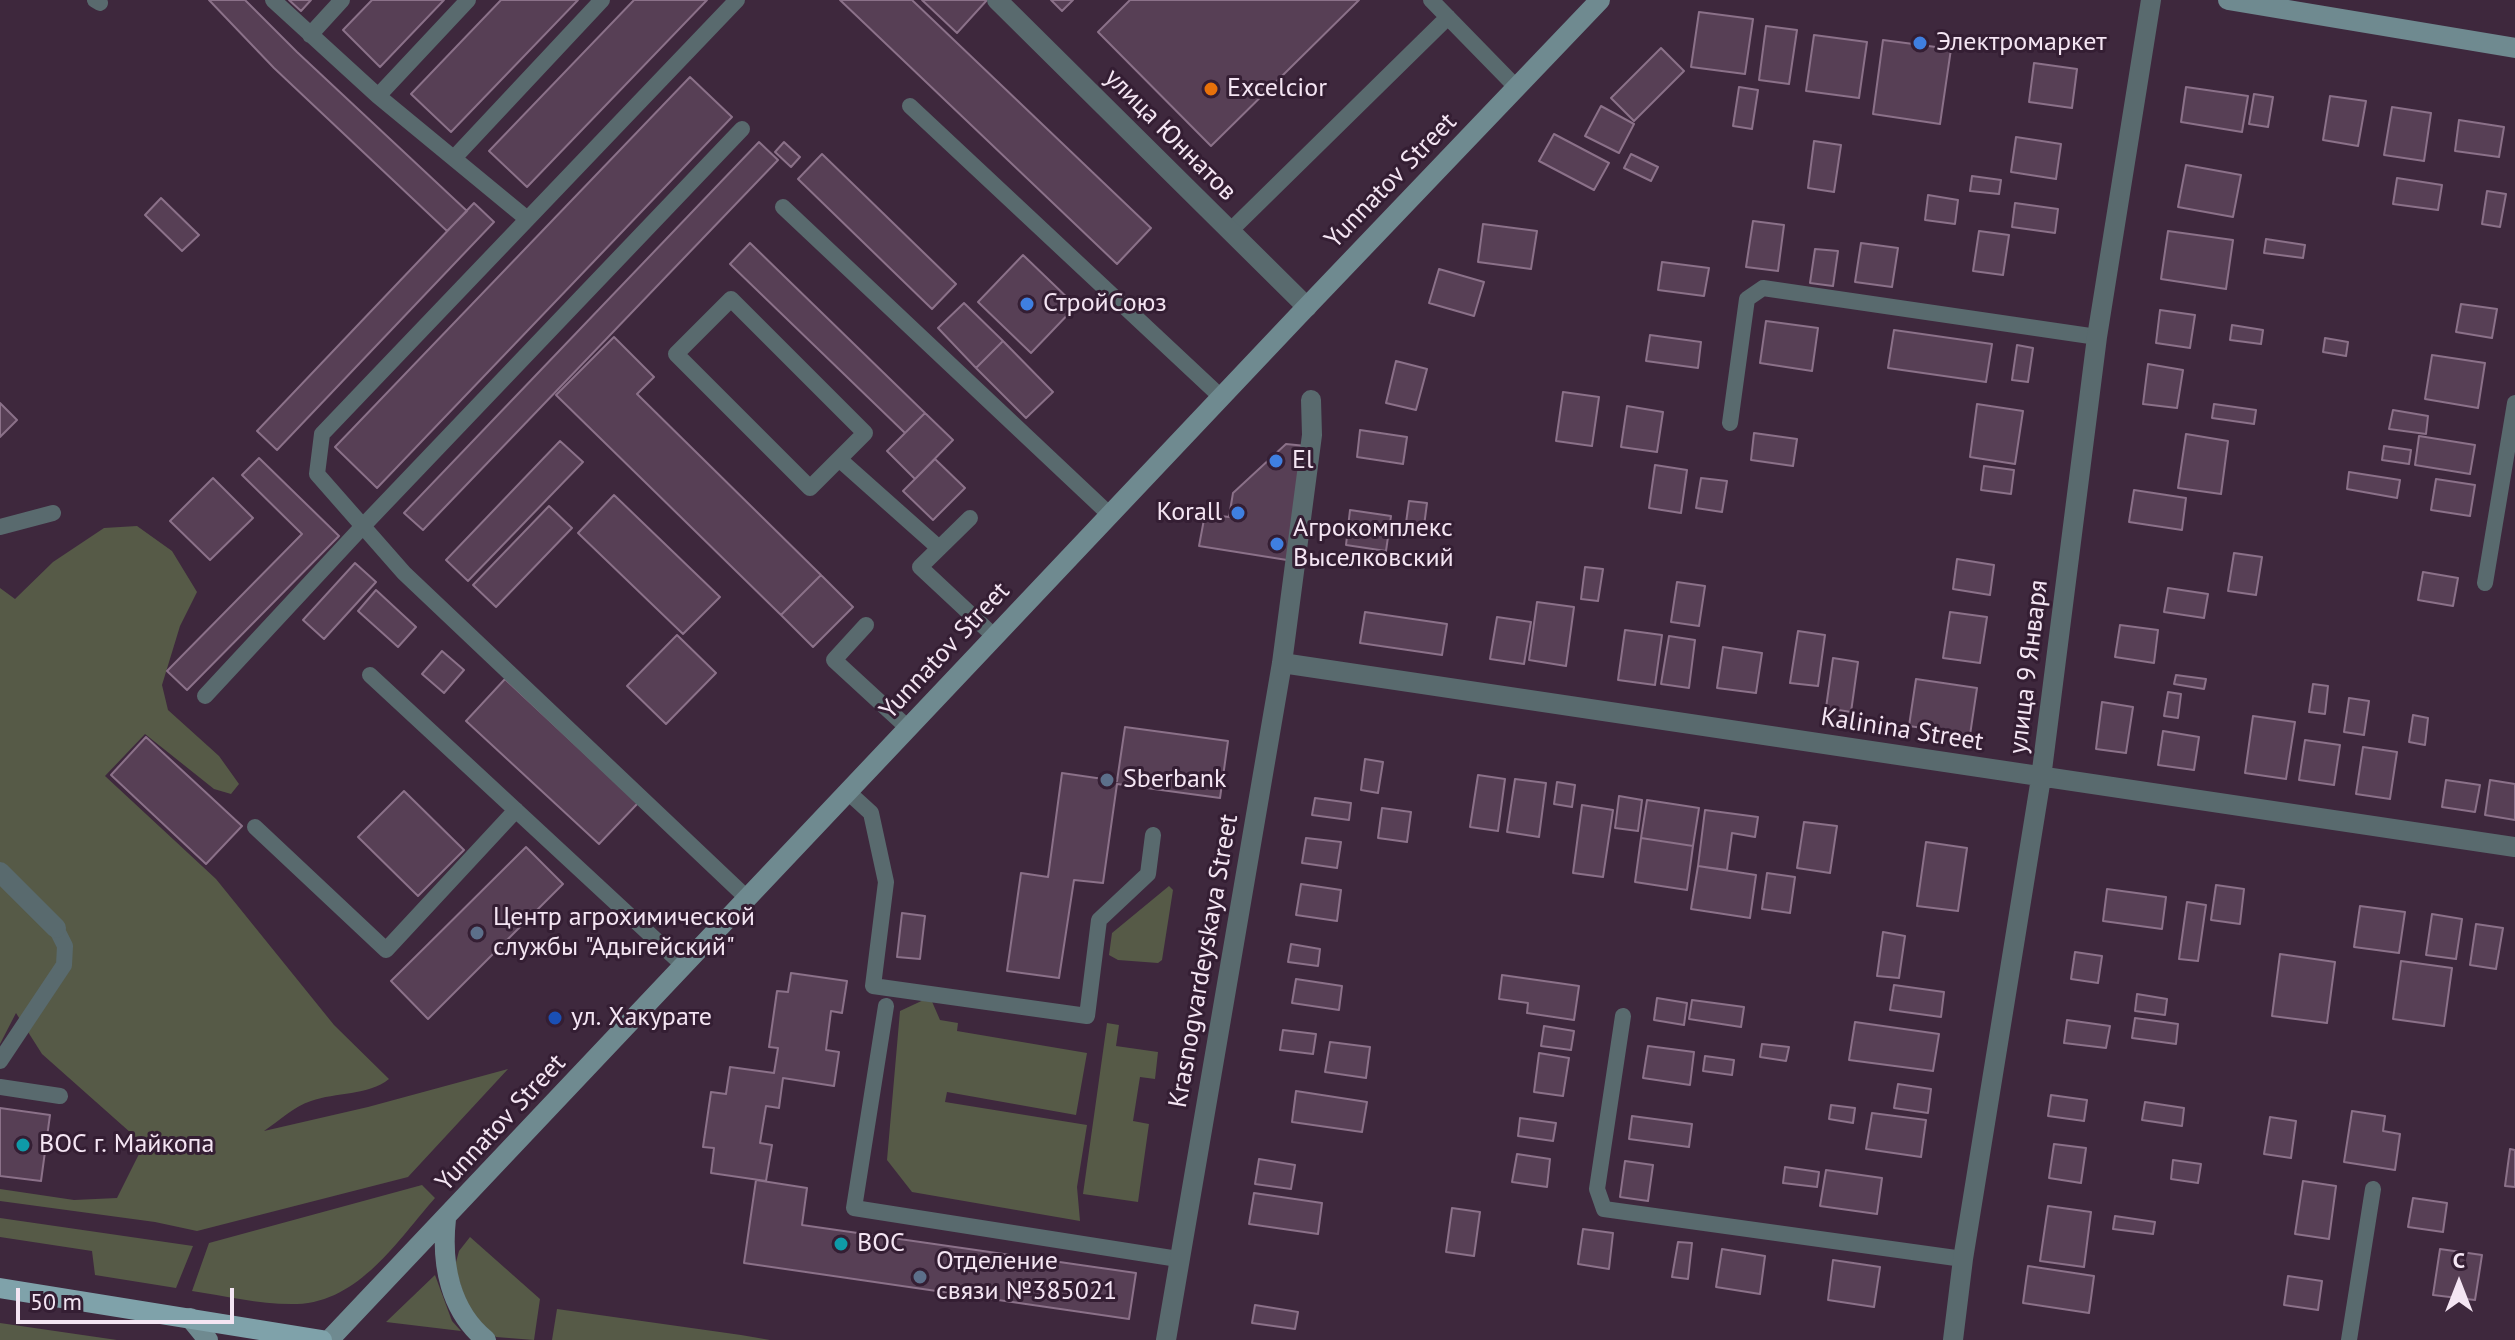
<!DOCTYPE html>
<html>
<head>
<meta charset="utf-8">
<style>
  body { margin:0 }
  #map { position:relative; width:2515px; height:1340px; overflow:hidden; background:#3e283d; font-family:"PT Sans",sans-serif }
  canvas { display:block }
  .north { position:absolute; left:2419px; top:1244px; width:80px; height:80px; -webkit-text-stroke:6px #341e33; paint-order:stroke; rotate:0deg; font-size:22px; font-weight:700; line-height:32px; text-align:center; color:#f4e5f3 }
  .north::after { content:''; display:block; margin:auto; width:28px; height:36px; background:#f4e5f3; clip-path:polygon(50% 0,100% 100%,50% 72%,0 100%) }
  .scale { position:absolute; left:16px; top:1288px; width:218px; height:36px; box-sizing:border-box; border:4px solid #f4e5f3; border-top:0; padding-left:10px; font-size:24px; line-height:28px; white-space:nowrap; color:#f4e5f3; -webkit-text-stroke:6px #341e33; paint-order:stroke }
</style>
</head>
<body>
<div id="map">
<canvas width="2515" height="1340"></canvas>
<div class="north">С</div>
<div class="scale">50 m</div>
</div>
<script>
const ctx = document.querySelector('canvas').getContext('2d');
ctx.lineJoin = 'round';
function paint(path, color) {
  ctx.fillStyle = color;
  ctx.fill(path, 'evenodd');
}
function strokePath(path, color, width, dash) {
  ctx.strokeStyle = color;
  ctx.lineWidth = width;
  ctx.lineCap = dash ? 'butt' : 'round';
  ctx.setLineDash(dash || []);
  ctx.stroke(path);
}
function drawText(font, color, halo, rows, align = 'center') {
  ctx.font = font + ' "PT Sans",sans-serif';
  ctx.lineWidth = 6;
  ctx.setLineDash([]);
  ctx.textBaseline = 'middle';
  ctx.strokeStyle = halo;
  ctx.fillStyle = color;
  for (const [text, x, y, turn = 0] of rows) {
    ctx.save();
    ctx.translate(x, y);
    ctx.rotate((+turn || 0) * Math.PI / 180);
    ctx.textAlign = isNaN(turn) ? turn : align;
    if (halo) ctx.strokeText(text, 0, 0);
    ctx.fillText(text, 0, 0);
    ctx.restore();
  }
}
paint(new Path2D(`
  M137,526l35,25 25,41 -17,34 -18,59 6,25 51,46 20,28 -8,10 -17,-5 -69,-55 -40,42 111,103 118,146 55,54c-21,17 -53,13 -78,22 -18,6 -32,20 -47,30l104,-24 140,-38 -100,108 -211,54 -42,-9 -155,-21v-12l74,11 43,-2 22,-44 10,-5 -107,-95 -26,-41 -16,31v-456l15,11 38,-37 51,-34z
  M1169,886l4,4 -11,70 -4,3 -40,-3 -9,-5 3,-22z
  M930,997l10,23 18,3 -1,8 130,22 -11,62 -129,-23 -2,10 142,23 -10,62 3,34 -168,-29 -25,-32 13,-149z
  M1107,1023l12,2 -3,21 42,6 -3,27 -15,-2 -7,44 16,3 -11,78 -55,-8z
  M422,1185l13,13c-37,42 -76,104 -138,106 -35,1 -71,-8 -105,-13l17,-48z
  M0,1218l193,28 -17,42 -81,-13 -3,-24 -92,-14z
  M470,1237l70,62 -6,41 -38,-3 -28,-27 -13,-44 4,-15z
  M435,1275l17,46 9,10 -75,-9z
  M557,1309l184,26 29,5h-218z
  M0,1323l117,17h-117z`), '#565a47');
const building = new Path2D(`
  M209,0h36l52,52 170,159 -20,20 -173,-163z
  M289,0h22l-10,11z
  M372,0h72l-64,67 -37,-37z
  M501,0h77l-127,132 -40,-38z
  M634,0h73l-180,187 -38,-36z
  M840,0h72l239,228 -34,36z
  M922,0h65l-30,33z
  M1051,0h22l-11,11z
  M1130,0h229l-148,146 -113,-114z
  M1699,12l54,7 -8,55 -54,-7z
  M1766,26l31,4 -8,54 -30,-4z
  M1814,35l53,7 -8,56 -53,-7z
  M1883,40l68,9 -11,75 -67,-10z
  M1661,48l23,23 -50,50 -23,-23z
  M2034,63l43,6 -5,39 -43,-6z
  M690,77l42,40 -355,371 -42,-41z
  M1739,87l19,3 -6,39 -19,-3z
  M2186,87l62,9 -6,36 -61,-10z
  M2254,94l19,3 -5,30 -19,-3z
  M2330,96l36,5 -8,45 -35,-6z
  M1601,106l33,18 -15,29 -34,-17z
  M2392,107l39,6 -7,48 -40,-6z
  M2459,120l45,7 -5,30 -44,-6z
  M1554,134l55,29 -15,27 -55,-29z
  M2016,137l45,7 -5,35 -45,-7z
  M1814,141l27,4 -7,47 -26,-4z
  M759,142l19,18 -355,370 -19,-17z
  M784,142l16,15 -9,10 -16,-15z
  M822,154l134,130 -24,25 -134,-130z
  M1631,154l27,13 -7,14 -27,-13z
  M2186,165l55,10 -8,42 -55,-10z
  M1972,176l29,4 -2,14 -29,-3z
  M2397,178l45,7 -4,25 -45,-6z
  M2487,191l19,3 -6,33 -18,-3z
  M1928,195l30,5 -3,24 -30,-4z
  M161,198l38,37 -17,16 -37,-36z
  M474,203l20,19 -217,228 -20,-19z
  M2015,203l43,6 -3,24 -43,-6z
  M1753,221l31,4 -6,46 -32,-4z
  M1483,224l54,7 -6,38 -53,-7z
  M1979,231l30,4 -6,40 -30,-4z
  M2168,231l65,9 -7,49 -65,-10z
  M2266,239l39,6 -2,13 -39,-5z
  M750,243l175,170 -20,20 -175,-169z
  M1861,243l37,5 -6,39 -37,-5z
  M1815,249l23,2 -5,35 -23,-3z
  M1023,255l53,51 -45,47 -53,-51z
  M1662,262l47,6 -5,28 -46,-6z
  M1439,269l45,13 -10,34 -45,-13z
  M964,303l39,38 -27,27 -38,-40z
  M2461,304l36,5 -5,29 -36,-6z
  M2160,310l35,5 -5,33 -34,-5z
  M1766,321l52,7 -6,43 -52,-8z
  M2232,325l31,5 -2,14 -31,-4z
  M1894,330l98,14 -6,38 -98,-14z
  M1650,335l51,7 -3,26 -52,-7z
  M614,337l40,40 -17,17 184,181 -40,40 -225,-220z
  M2325,338l23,4 -2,14 -23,-4z
  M1003,341l50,51 -27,26 -50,-50z
  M2017,345l16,3 -5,34 -16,-2z
  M2432,355l53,8 -7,45 -53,-9z
  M1396,361l31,8 -11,41 -30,-7z
  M2148,364l35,6 -6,38 -34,-4z
  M1563,392l36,5 -7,49 -36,-5z
  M0,403l17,17 -17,17z
  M1977,404l46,7 -8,53 -45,-7z
  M2214,404l42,6 -2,14 -42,-6z
  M1627,406l36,6 -6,40 -36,-5z
  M2393,410l35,6 -2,18 -37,-5z
  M925,413l28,27 -38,39 -28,-28z
  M1360,430l47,7 -4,27 -46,-7z
  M1754,433l43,6 -4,27 -42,-6z
  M2186,434l42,7 -7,53 -43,-6z
  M2419,436l56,9 -5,29 -55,-9z
  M560,441l23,21 -115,119 -22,-21z
  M1286,444l20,2 -19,114 -88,-14 6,-32 24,3 4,-24z
  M2384,446l27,4 -2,14 -27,-4z
  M259,458l80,78 -152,154 -20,-19 135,-137 -60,-59z
  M935,459l30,29 -32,32 -30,-29z
  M1655,465l32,5 -6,43 -32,-5z
  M1984,466l30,4 -3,24 -30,-4z
  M2349,472l51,8 -3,18 -50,-9z
  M213,478l40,40 -43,42 -40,-39z
  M1701,478l26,3 -5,31 -26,-4z
  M2436,479l39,6 -5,31 -39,-6z
  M2134,490l52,8 -4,32 -53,-8z
  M614,495l106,102 -37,37 -105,-101z
  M1409,501l18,2 -3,23 -18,-3z
  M549,506l23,22 -76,79 -23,-22z
  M1350,510l41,6 -5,35 -40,-6z
  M2234,553l28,4 -6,38 -28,-4z
  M1957,559l37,6 -4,30 -37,-6z
  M355,563l21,19 -52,57 -21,-19z
  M1585,567l18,2 -5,32 -17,-2z
  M2423,572l35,6 -5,28 -35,-6z
  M821,575l32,32 -40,40 -32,-32z
  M1677,582l28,4 -6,40 -28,-4z
  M2168,588l40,6 -4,24 -40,-6z
  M376,590l40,37 -18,20 -40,-36z
  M1537,602l37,5 -8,59 -37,-6z
  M1365,612l82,12 -5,31 -82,-12z
  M1950,612l37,5 -7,46 -37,-5z
  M1497,617l34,5 -7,42 -34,-5z
  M2120,625l38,5 -4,33 -39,-6z
  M1625,630l37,5 -7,50 -37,-5z
  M1798,631l27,4 -7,51 -28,-3z
  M677,635l39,38 -50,51 -39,-38z
  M1669,636l26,4 -6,48 -28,-4z
  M1723,647l39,6 -6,40 -39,-5z
  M442,651l22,19 -20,23 -22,-19z
  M1833,658l25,4 -7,50 -25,-4z
  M2176,675l30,4 -2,10 -30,-5z
  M505,679l133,124 -39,41 -133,-123z
  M1916,679l61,9 -7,47 -61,-9z
  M2313,684l15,2 -3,28 -16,-2z
  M2168,692l13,2 -3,24 -14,-2z
  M2349,698l20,3 -5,34 -20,-3z
  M2102,702l31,5 -7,46 -30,-4z
  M2413,715l15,3 -3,27 -16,-3z
  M2253,716l42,6 -9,57 -41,-6z
  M1125,727l103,14 -8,57 -103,-14 -14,99 -29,-3 -15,98 -52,-7 14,-98 27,4 14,-104 55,8z
  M2163,731l36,6 -5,33 -36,-5z
  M146,737l96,89 -36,38 -95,-89z
  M2305,740l35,5 -6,40 -35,-5z
  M2363,747l34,5 -7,47 -34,-5z
  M1365,759l18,3 -5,31 -17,-3z
  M1478,775l27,4 -7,52 -28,-4z
  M1515,779l31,4 -7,54 -32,-5z
  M2446,780l34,5 -5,27 -33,-5z
  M2490,780l25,4v36l-30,-5z
  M1557,782l18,3 -3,22 -18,-3z
  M404,791l60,59 -46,46 -60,-59z
  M1619,796l23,4 -4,31 -23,-3z
  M1315,798l36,5 -2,17 -37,-5z
  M1647,800l52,8 -6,38 -52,-8z
  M1582,805l31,5 -10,67 -30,-4z
  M1382,808l29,4 -4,30 -29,-4z
  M1705,810l53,7 -3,20 -23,-4 -5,37 -29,-4z
  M1804,822l33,4 -7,47 -33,-5z
  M1306,838l35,4 -4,26 -35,-5z
  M1641,838l52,8 -6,44 -52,-8z
  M1926,842l41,6 -9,63 -41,-5z
  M526,847l37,37 -135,135 -37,-38z
  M1698,866l58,9 -6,43 -59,-9z
  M1767,873l28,4 -5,36 -28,-4z
  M1301,884l40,6 -4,31 -41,-6z
  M2216,885l28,4 -4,35 -29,-4z
  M2107,889l59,8 -4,32 -59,-8z
  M2187,902l19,3 -8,56 -19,-2z
  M2360,906l45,6 -6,41 -45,-6z
  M902,913l23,3 -5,43 -23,-2z
  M2432,914l30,5 -6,40 -30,-4z
  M2476,924l27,4 -7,41 -26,-4z
  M1883,932l22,4 -6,42 -22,-2z
  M1291,944l29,5 -2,17 -30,-4z
  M2075,952l27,4 -4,27 -27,-4z
  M2280,954l55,8 -8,61 -55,-7z
  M2401,961l51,7 -8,58 -51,-7z
  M791,973l56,8 -5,32 -11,-2 -5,39 13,2 -5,34 -51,-8 -4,30 -13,-2 -6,37 12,2 -6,36 -55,-8 3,-25 -11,-1 8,-55 15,2 4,-27 44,6 4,-25 -9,-1 8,-56 11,1z
  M1502,975l77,11 -5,34 -47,-7 1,-10 -29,-4z
  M1296,979l46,7 -3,24 -47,-7z
  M1894,985l50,7 -3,25 -51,-7z
  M2137,994l30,5 -2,16 -30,-4z
  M1657,998l30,5 -3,22 -30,-5z
  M1692,1000l52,7 -3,20 -52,-8z
  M2135,1018l43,6 -2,20 -44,-6z
  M2067,1020l43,6 -4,22 -42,-5z
  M1855,1022l84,12 -6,37 -84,-11z
  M1544,1026l30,5 -3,19 -30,-4z
  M1283,1030l33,4 -3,20 -33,-4z
  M1330,1042l40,5 -4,31 -41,-6z
  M1762,1044l27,3 -3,14 -26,-4z
  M1648,1046l46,6 -4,33 -47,-7z
  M1539,1053l30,5 -6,38 -29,-4z
  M1705,1056l29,4 -2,15 -29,-4z
  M1898,1084l33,5 -3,24 -34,-5z
  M1296,1091l71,11 -5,30 -70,-10z
  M2051,1095l36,5 -3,21 -36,-5z
  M2145,1102l39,6 -2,18 -40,-6z
  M1831,1105l24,3 -2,15 -24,-4z
  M0,1108l50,7 -9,66 -41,-5z
  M2352,1111l33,5 -2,15 17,3 -5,36 -51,-8z
  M1872,1113l54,7 -5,37 -55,-8z
  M1632,1116l60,8 -3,23 -60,-8z
  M2270,1117l26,4 -5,37 -27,-4z
  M1520,1118l36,5 -3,18 -35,-5z
  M2054,1144l32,4 -5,35 -32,-5z
  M2510,1149l5,1v37l-10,-1z
  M1517,1154l33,5 -3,28 -35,-5z
  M1259,1159l36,6 -4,24 -36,-5z
  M2173,1160l28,4 -3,19 -27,-4z
  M1625,1161l28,4 -5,36 -28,-4z
  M1785,1167l34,5 -2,15 -34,-4z
  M1826,1170l56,8 -5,36 -57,-8z
  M756,1180l51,8 -5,37 334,48 -7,46 -385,-56z
  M2303,1181l33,5 -7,53 -34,-5z
  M1254,1193l68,10 -4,31 -69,-10z
  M2413,1198l34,5 -4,29 -35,-5z
  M2048,1206l43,6 -7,55 -44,-6z
  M1452,1208l28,4 -6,44 -28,-4z
  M2115,1216l40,6 -2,12 -40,-5z
  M1583,1229l30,4 -4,36 -31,-5z
  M1678,1242l14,1 -4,36 -16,-2z
  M1722,1249l43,7 -5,38 -44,-7z
  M2440,1249l42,6 -7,45 -42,-5z
  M1833,1260l47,7 -6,40 -46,-7z
  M2028,1266l66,10 -5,37 -66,-10z
  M2288,1276l34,5 -4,29 -34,-5z
  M1255,1305l43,7 -3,17 -43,-6z`);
paint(building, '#573f55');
strokePath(building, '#8b7189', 2);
strokePath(new Path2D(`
  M95,0l5,3
  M273,0l105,96 148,122
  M737,0l-415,434 -5,40 87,99 344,326
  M1431,0l86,88
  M310,35l32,-35
  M378,96l90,-96
  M910,106l311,291
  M454,158l148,-158
  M783,207l327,308
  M1230,231l218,-214
  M1730,423l17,-124 16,-11 334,49
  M839,459l-29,29 -134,-134 55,-55 134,134 -26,26 100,89
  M970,518l-50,49 75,70
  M0,527l53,-14
  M2485,583l30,-180
  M866,625l-32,35 74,68
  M370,675l314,291
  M205,696l158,-170 379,-397
  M848,792l23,21 15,69 -13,104 214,30 12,-96 49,-46 5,-39
  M255,827l131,123 130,-140
  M886,1006l-32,202 324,51
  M1623,1016l-26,173 7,20 359,50
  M0,1061l64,-96 1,-19 -9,-18
  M0,1087l60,9
  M2349,1340l24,-151`), '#596a6e', 16);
strokePath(new Path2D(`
  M997,0l310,307
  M1282,663l1233,184
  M0,872l56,56
  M1166,1340l116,-677 30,-228 -1,-35
  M1953,1340l10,-81 78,-481 56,-441 54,-337`), '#596a6e', 20);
strokePath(new Path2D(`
  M2228,0l287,48
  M446,1219c-5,45 4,92 40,121
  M190,1318l18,22
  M329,1340l968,-1023 303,-317`), '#6f8a90', 20);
strokePath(new Path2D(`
  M0,1288l322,52`), '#7fa2aa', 20);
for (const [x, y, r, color] of [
  [1920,43,8,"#3f7fe0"],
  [1211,89,8,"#e8710a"],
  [1027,304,8,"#3f7fe0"],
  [1276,461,8,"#3f7fe0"],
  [1238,513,8,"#3f7fe0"],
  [1277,544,8,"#3f7fe0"],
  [1107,780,8,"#5c6f8a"],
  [477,933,8,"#5c6f8a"],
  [555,1018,8,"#1a4fb4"],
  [23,1145,8,"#0f9aa8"],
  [841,1244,8,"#0f9aa8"],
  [920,1277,8,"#5c6f8a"]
]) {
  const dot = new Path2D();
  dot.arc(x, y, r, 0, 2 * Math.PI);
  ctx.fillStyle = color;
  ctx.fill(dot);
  strokePath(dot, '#341e33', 3);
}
drawText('26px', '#f4e5f3', '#341e33', [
  ["Электромаркет",1936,43],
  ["Excelcior",1227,89],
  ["СтройСоюз",1043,304],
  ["El",1292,461],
  ["Korall",1222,513,"right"],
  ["Агрокомплекс",1293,529],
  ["Выселковский",1293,559],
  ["Sberbank",1123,780],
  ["Центр агрохимической",493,918],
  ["службы \"Адыгейский\"",493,948],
  ["ул. Хакурате",571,1018],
  ["ВОС г. Майкопа",39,1145],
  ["ВОС",857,1244],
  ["Отделение",936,1262],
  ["связи №385021",936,1292]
], 'left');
drawText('26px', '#f4e5f3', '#341e33', [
  ["улица Юннатов",1170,135,45],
  ["Yunnatov Street",1391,181,-46],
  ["Yunnatov Street",945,651,-47],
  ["улица 9 Января",2029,667,-83],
  ["Kalinina Street",1902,730,9],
  ["Krasnogvardeyskaya Street",1204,961,-80],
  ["Yunnatov Street",501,1123,-47]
]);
</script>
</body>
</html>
